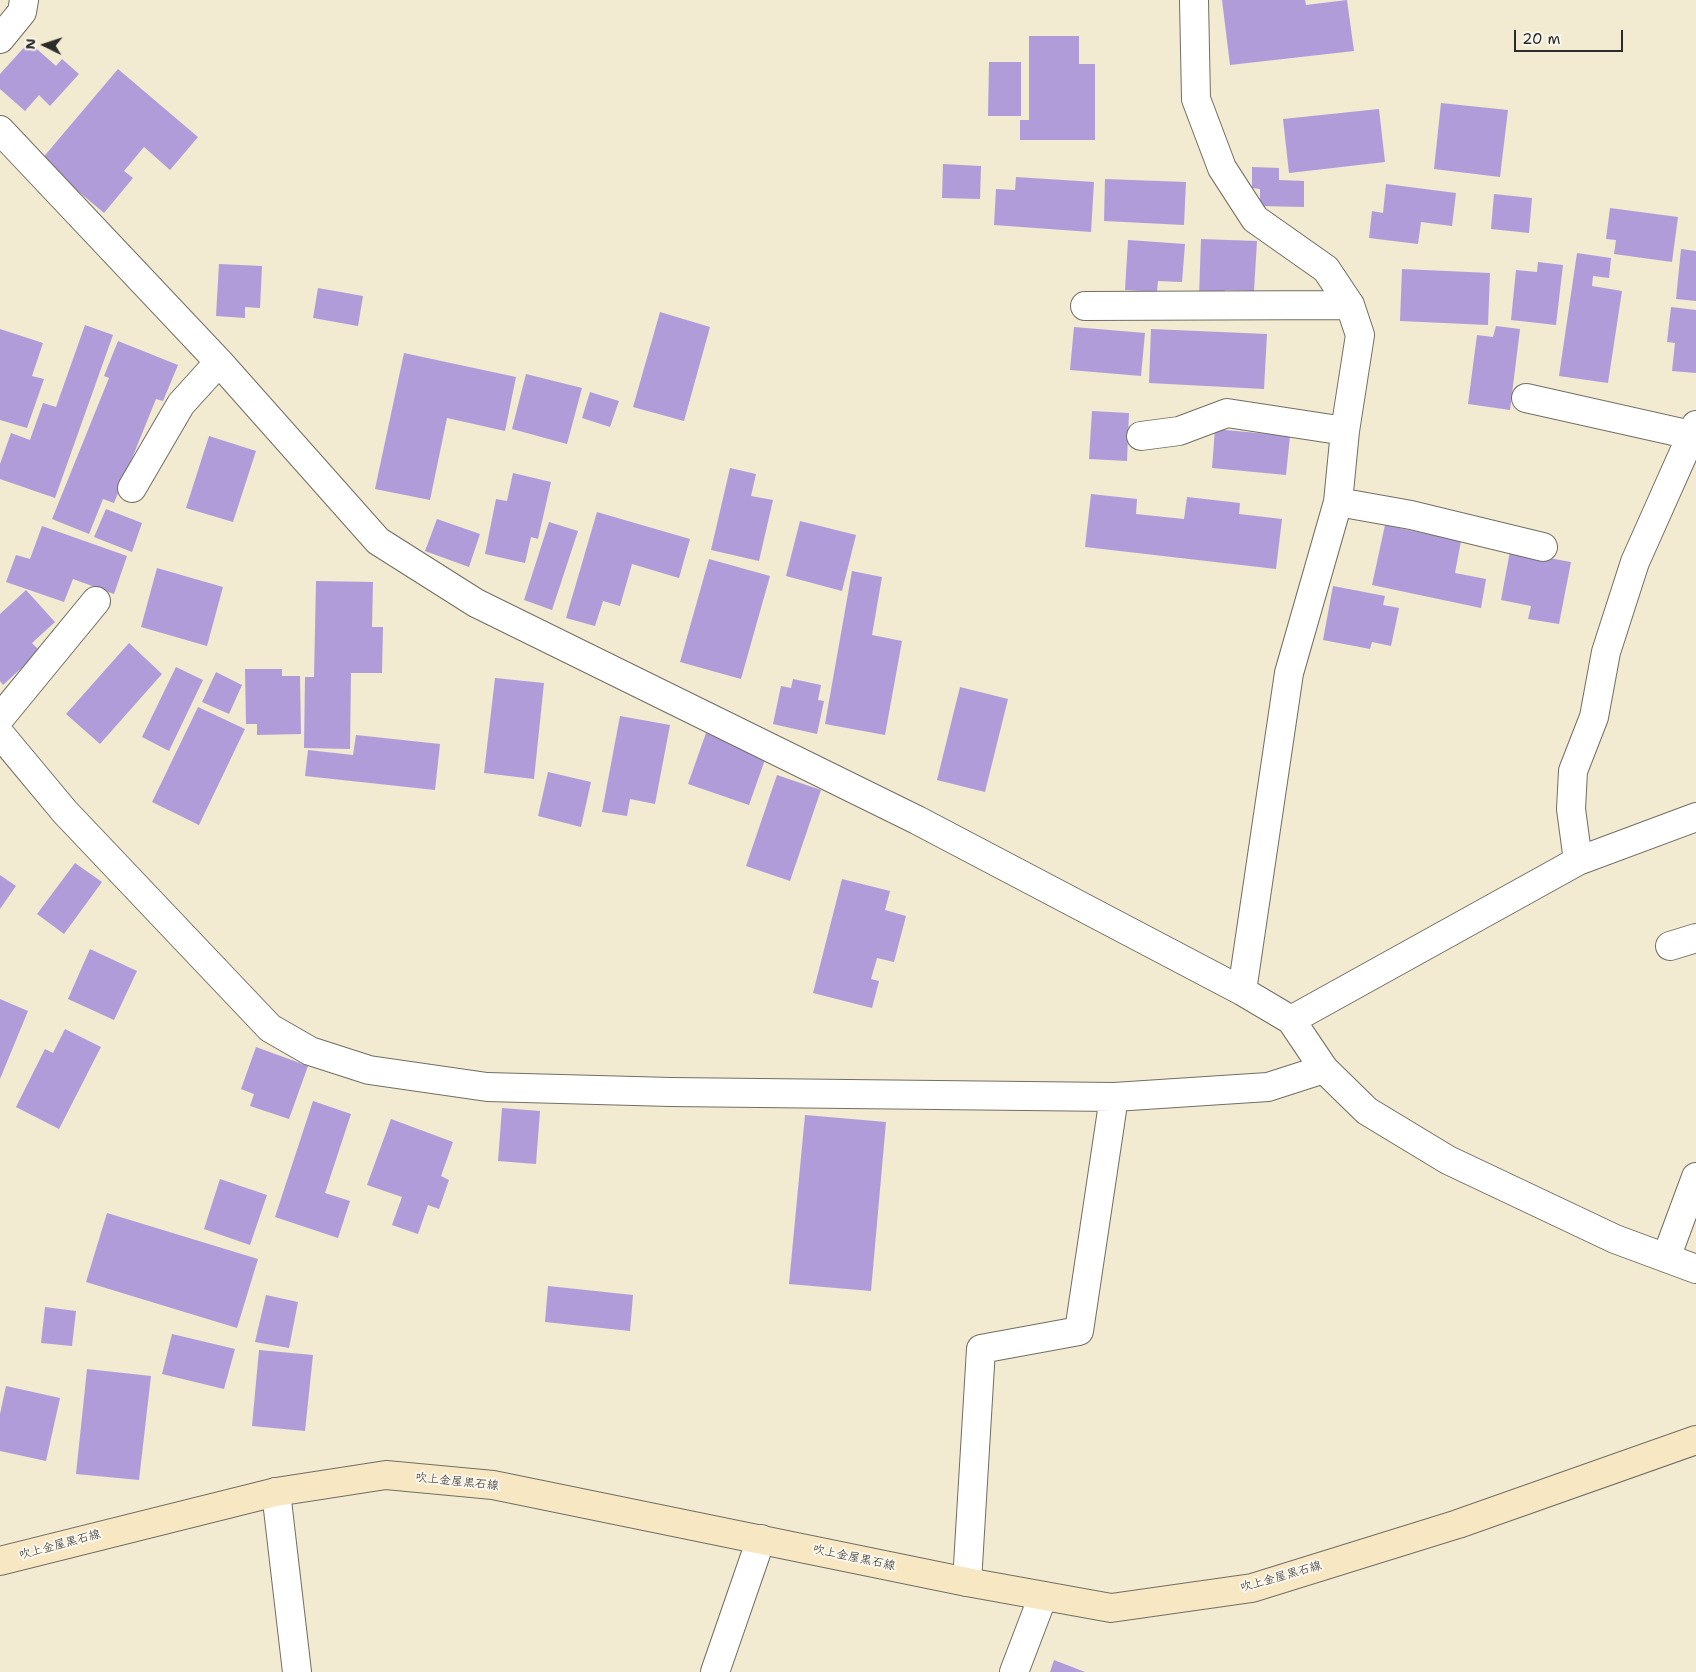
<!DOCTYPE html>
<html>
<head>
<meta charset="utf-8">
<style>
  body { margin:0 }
  #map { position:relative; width:1696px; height:1672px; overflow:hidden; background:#f2ead1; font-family:"Shantell Sans",sans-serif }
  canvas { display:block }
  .north { position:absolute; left:20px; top:20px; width:50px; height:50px; -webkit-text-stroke:4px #fbf7ec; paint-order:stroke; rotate:274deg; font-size:14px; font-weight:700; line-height:20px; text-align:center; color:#2b2b2b }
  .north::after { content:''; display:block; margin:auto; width:18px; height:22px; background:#2b2b2b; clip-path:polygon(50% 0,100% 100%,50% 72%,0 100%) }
  .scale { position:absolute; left:1514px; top:30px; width:109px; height:22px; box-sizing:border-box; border:2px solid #2b2b2b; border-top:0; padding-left:6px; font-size:15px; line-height:18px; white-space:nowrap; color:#2b2b2b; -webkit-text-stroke:4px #fbf7ec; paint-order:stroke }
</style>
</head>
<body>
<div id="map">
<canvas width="1696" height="1672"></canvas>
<div class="north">N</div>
<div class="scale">20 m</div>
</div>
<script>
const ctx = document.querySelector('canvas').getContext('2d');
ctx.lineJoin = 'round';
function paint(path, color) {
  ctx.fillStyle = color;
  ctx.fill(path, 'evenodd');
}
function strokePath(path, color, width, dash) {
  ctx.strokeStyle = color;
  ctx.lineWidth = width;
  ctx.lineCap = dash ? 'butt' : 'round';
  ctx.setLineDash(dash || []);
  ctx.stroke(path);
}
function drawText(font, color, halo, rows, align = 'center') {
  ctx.font = font + ' "Shantell Sans","Klee One",sans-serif';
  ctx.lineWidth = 4;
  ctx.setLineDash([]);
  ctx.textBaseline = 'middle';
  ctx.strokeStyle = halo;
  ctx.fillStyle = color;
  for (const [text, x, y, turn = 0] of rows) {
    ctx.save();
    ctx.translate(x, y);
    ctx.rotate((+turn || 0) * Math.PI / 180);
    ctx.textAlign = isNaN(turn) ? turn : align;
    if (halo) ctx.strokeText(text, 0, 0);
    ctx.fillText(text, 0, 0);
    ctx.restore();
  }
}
paint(new Path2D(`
  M1222,0h83l1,5 41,-5 7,51 -124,14z
  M1029,36h50v28h16v76h-75v-20h9z
  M29,42l27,24 6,-7 17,15 -29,32 -11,-11 -14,16 -25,-22v-15z
  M989,62h32v54h-33z
  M118,69l80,68 -28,33 -26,-23 -20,24 9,7 -29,35 -63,-53z
  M1441,103l67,7 -8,67 -66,-8z
  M1379,109l6,53 -96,11 -6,-54z
  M943,164l38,2 -1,33 -38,-1z
  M1252,167l27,1v12l25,1v26l-44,-1v-17l-8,-1z
  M1016,177l78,5 -3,50 -97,-7 2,-36 19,1z
  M1105,179l81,3 -2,43 -80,-4z
  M1386,184l70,9 -4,33 -31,-4 -3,22 -49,-6 3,-27 11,2z
  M1494,194l38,4 -3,35 -38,-4z
  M1610,208l68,9 -6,45 -58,-8 2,-14 -10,-1z
  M1201,239l56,2 -3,50 -29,-1v6h-26z
  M1128,240l57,4 -3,38 -24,-1 -1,11 -32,-2z
  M1681,249l15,2v50l-20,-2z
  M1577,253l34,5 -2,20 -16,-2 -1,10 30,5 -14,92 -49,-7z
  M1538,262l25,3 -7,60 -45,-5 5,-50 21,2z
  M219,264l43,2 -2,42 -15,-1v11l-29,-2z
  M1402,269l88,4 -2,52 -88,-4z
  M318,288l45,8 -5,30 -45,-8z
  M1671,307l25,3v63l-24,-2 3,-28 -8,-1z
  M660,312l50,15 -26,94 -51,-14z
  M85,325l28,10 -58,163 -55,-19v-15l11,-31 19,7 13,-37 13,4z
  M1496,326l24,3 -10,81 -42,-6 9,-69 16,2z
  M1074,327l71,6 -4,43 -71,-6z
  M0,329l43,14 -11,33 12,3 -17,49 -27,-8z
  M1151,329l116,5 -3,55 -115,-6z
  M118,341l60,24 -15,36 -7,-2 -42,104 -11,-4 -14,35 -37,-15 57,-141 -5,-2z
  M404,353l112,24 -11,54 -58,-13 -17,82 -55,-11z
  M526,374l56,14 -15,56 -55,-15z
  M590,392l29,9 -9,26 -28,-9z
  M1092,411l37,2 -2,48 -38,-2z
  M1215,429l75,7 -4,39 -74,-7z
  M209,436l47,15 -23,71 -47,-14z
  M730,468l26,6 -5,22 22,4 -14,61 -48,-11z
  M513,473l38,9 -13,57 -7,-2 -6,26 -40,-9 11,-55 11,2z
  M1091,494l46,5 -1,15 48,5 3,-22 53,6 -1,11 43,5 -6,50 -191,-22z
  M106,509l36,14 -10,29 -38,-15z
  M597,512l93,27 -11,39 -47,-14 -12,42 -17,-5 -8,25 -29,-8z
  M437,519l43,15 -11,33 -44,-16z
  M800,521l56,14 -14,56 -56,-15z
  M549,522l29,9 -26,79 -28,-10z
  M1385,525l76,16 -6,32 31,6 -5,29 -109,-23z
  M42,526l85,30 -13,38 -41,-15 -9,23 -58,-20 10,-27 14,4z
  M1510,551l61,11 -12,62 -31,-5 3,-13 -30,-6z
  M709,559l61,17 -29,103 -61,-17z
  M157,568l66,19 -16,59 -66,-19z
  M852,571l30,6 -10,58 30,6 -17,94 -60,-11z
  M316,581l57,1 -1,45h11l-1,46h-31l-1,76 -46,-1 1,-71h9z
  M1333,586l52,10 -2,9 16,3 -8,38 -19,-4 -2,7 -47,-9z
  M26,590l29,32 -23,21 8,8 -37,34 -3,-4v-67z
  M129,643l33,31 -62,70 -34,-30z
  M176,667l27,13 -34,71 -27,-14z
  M245,669h37v7h18l1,58 -44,1v-11h-11z
  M216,672l26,13 -13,29 -27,-12z
  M495,678l49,5 -10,96 -50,-6z
  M793,679l28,6 -3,15 6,1 -7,33 -44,-10 8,-38 10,2z
  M960,687l48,12 -23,93 -48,-12z
  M198,707l47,22 -46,96 -47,-23z
  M620,716l50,9 -15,79 -25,-5 -3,17 -25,-4z
  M706,733l61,21 -18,51 -61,-21z
  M356,735l84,9 -5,46 -130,-14 3,-26 45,5z
  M548,772l43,10 -10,45 -43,-11z
  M777,775l44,15 -31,91 -44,-15z
  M75,863l27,19 -38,52 -27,-20z
  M0,875l16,11 -16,23z
  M842,879l48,12 -5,19 21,6 -12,46 -17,-4 -6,21 8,2 -7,27 -59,-15z
  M90,949l47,22 -23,49 -46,-21z
  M0,999l28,12 -28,68z
  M65,1029l36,18 -42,82 -43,-22 29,-58 8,4z
  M256,1047l52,19 -19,53 -39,-13 4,-12 -13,-5z
  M313,1101l38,13 -26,79 25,8 -12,37 -63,-21z
  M502,1108l38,3 -4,53 -38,-3z
  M805,1115l81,7 -15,169 -82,-7z
  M391,1119l62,23 -12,34 8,4 -10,29 -11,-4 -10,29 -26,-9 10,-28 -35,-12z
  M220,1179l47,16 -17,50 -46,-16z
  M107,1213l151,46 -21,69 -151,-46z
  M548,1286l85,9 -3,36 -85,-9z
  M266,1295l32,7 -9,46 -34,-6z
  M45,1307l31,4 -4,35 -31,-3z
  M172,1334l63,15 -11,40 -62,-15z
  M259,1350l54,5 -8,76 -53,-5z
  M87,1369l64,7 -12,104 -63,-6z
  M6,1386l54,12 -14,63 -46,-10v-37z
  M1054,1660l31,12h-35z`), '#b19cda');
const street = new Path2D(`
  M1194,0l2,99 26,69 33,51 71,50 24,36 10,30 -15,96 -7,71 -49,171 -47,318
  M0,39l22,-27 2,-12
  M0,130l219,232 159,179 98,62 441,217 325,171 49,29 33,49 43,42 81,49 167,79 81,30
  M1085,306l265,-1
  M1526,398l170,38
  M1141,436l38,-5 48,-18 118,18
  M132,488l49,-84 38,-42
  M1338,502l73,13 132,32
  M0,718l96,-117
  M0,734l65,78 205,216 40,23 59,19 118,17 184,5 443,5 154,-10 56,-18
  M1578,861l-7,-52 2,-38 21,-54 12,-65 29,-90 61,-137
  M1670,946l26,-8
  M1291,1020l287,-159 118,-44
  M1666,1258l30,-81
  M276,1492l21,180
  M967,1582l14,-233 98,-18 35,-234
  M715,1672l46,-133
  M1014,1672l29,-76`);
const secondary = new Path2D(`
  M0,1561l276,-69 110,-17 107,10 474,97 144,26 141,-20 206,-64 238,-84`);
strokePath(street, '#716e65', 30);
strokePath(secondary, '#716e65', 30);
strokePath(street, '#fff', 28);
strokePath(secondary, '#f7e8c3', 28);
drawText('12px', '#2b2b2b', '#fbf7ec', [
  ["吹上金屋黒石線",457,1482,6],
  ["吹上金屋黒石線",60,1545,-15],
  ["吹上金屋黒石線",854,1558,12],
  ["吹上金屋黒石線",1281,1577,-16]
]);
</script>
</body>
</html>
